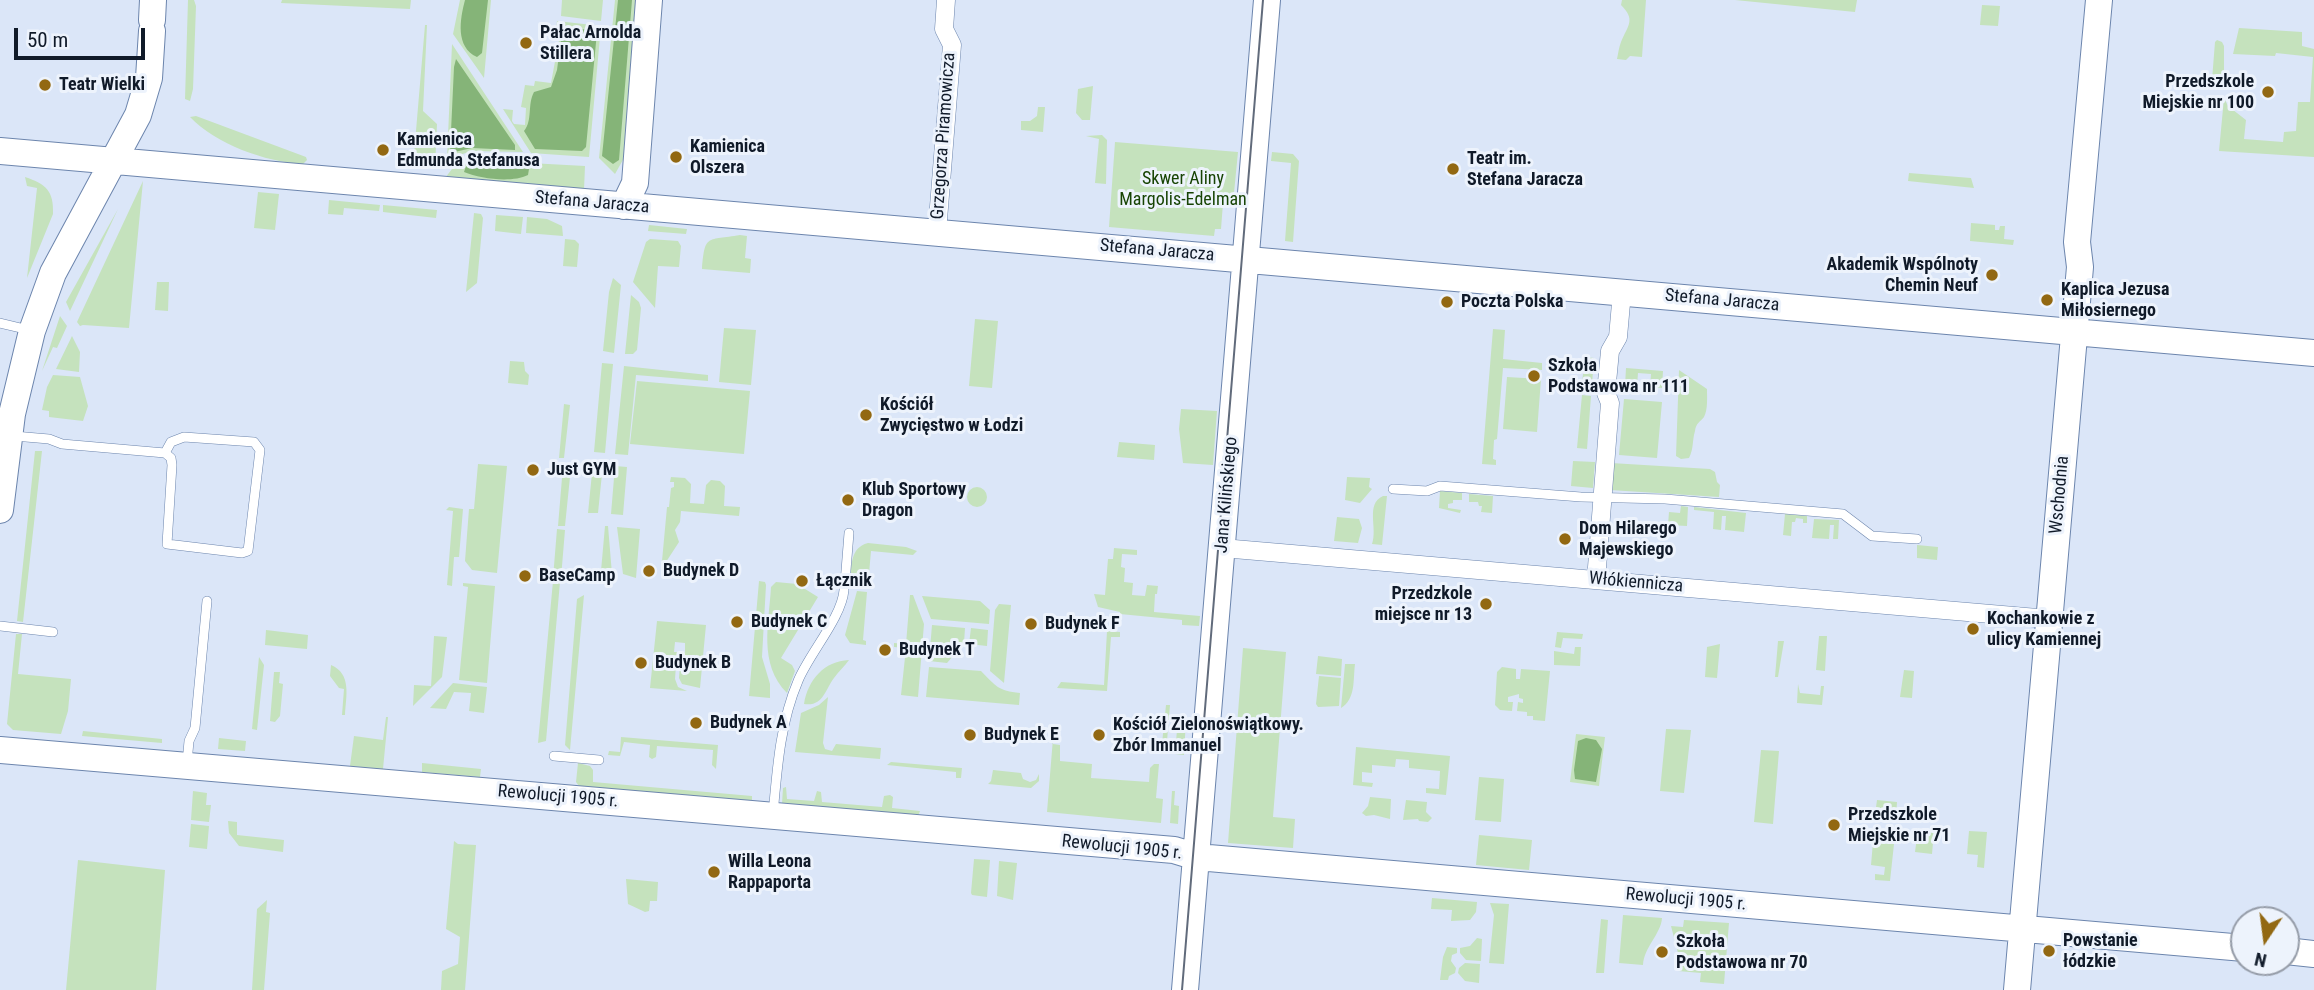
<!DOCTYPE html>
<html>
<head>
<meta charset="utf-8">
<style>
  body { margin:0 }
  #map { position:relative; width:2314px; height:990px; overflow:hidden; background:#dbe6f8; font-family:"Roboto Condensed",sans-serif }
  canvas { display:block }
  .north { position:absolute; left:2230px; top:906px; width:70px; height:70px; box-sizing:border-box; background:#edf3fc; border:2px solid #959ca8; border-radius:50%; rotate:193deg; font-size:19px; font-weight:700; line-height:28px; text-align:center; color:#101a29 }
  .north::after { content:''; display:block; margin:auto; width:24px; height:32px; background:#926812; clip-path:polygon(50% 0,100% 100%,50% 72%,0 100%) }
  .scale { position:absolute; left:14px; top:28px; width:131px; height:32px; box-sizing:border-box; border:4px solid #101a29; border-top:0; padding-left:9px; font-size:21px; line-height:24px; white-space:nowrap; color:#101a29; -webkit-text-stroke:5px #edf3fc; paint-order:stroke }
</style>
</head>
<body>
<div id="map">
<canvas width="2314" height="990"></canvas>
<div class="north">N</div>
<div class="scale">50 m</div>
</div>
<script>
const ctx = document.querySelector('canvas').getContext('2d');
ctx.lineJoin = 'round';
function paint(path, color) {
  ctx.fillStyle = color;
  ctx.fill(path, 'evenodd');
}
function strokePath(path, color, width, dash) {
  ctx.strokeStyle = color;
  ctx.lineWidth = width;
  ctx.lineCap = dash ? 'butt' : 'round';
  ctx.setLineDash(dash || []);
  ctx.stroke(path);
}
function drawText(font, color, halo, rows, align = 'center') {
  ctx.font = font + ' "Roboto Condensed",sans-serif';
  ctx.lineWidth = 6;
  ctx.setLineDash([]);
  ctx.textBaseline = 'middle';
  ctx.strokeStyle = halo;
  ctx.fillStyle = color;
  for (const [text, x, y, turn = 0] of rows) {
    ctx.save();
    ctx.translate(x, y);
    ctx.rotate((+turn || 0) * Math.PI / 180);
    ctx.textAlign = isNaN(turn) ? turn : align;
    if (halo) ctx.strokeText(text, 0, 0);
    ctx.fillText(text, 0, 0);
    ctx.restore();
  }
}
paint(new Path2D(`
  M188,0h6l2,6 -3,83 -3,12 -5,-2z
  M282,0h129l-1,9 -129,-6z
  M460,0h31l-7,78 -31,-44z
  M562,0h41l-2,21 -40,-5z
  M615,0h22l-13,158 -9,16 -16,-16z
  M1622,0h24l-4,57 -12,-1 -4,4 -9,-1c1,-5 2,-12 4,-17 7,-17 15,-22 0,-37z
  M1735,0h122l-2,12z
  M1982,5l18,1 -2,20 -18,-1z
  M557,21l44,5 -12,131 -58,-4 -28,-44 10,1 -1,11 2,3 11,1 1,-17 -5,-1 4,-22 9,1 1,-5 16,2 8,-43 -4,-1z
  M425,25h2l-4,86 14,13 -2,44 -22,-2z
  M2239,28l63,4v14l12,3v108l-95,-6 5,-53 4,8 18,14 -2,19 39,3 1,-10 12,-1 2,-29h12l3,-45 -37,-4 -1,3 -42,-2z
  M2217,40l5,2 2,4v34h-12l3,-38z
  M452,44l71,108 -51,-1 -25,8z
  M1093,86l-3,34h-8l-6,-7 2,-24z
  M1038,107h7l-2,25 -22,-2v-9h9l7,-5z
  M196,116l110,41 1,3 -4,4c-38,-2 -87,-20 -113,-47z
  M1102,135l5,5 -1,44 -11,-1 4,-44 -13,-3z
  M1115,142l123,10 -5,51h-10l-2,26h-6l-1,7 -105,-9z
  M1272,152l21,2 6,7 -6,81 -8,-1 6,-78 -20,-2z
  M474,160l111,6 -1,24 -139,-12 7,-9z
  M1909,173l62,5 3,10 -66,-7z
  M25,177c21,7 29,14 28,37l-26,64 10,-90 -10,-2z
  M143,181l-14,147 -46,-3 -3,1 -3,-4z
  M258,192l21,2 -4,36 -21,-2z
  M329,200l51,5 -1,6 -35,-3 -1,7 -15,-1z
  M383,205l54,5 -1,8 -53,-6z
  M118,209l-48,102 -4,-9z
  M474,213l7,1 2,4 -6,65 -11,9z
  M496,215l27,2 -2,17 -26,-3z
  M527,217l20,2 15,7 1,10 -37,-3z
  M1971,223l24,2v5h4l1,-4h5l-1,13 10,1 -1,5 -43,-4z
  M649,225l38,4 -1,5 -38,-3z
  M740,235l7,1 -2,22 6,1 -1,14 -48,-4c3,-36 5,-28 38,-34z
  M565,239l10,1 4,4 -2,23 -14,-1z
  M650,239l28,2 3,5 -2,21 -21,-1 -3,42 -22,-26 13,-40z
  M613,278l8,7 -7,68 -11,-2 6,-59z
  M157,282h12l-1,29 -13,-1z
  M631,295l8,7 2,6 -4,42 -4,4h-8z
  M60,316l7,10 -10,22 -4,-1 -11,24z
  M975,319l23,2 -6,67 -23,-2z
  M724,328l32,2 -5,55 -32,-3z
  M1493,329l12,1 -2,29 39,4v7l-39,-2 -6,71 -3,1 -1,19 3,1v5l-14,-1z
  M72,336l8,16 -1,20 -23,-3z
  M1585,357l9,1 -2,26 -10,-1z
  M510,361l14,1 1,9 4,4 -1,10 -20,-2z
  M602,363l11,1 -8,89 -11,-1z
  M624,366l84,9v6l-72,-6 -8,80 -13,-1z
  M1626,368l37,3 -1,17 -12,-1 1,-13 -13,-1 -1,13h-12z
  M1679,370l28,19c0,8 1,21 -3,28 -4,5 -8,6 -9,14 -3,10 -1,17 -6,27l-8,1 -5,-3z
  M53,375l27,2 8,29 -5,15 -34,-4v-6l-7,-1 5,-23z
  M1507,377l34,2 -4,53 -34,-3z
  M637,381l113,10 -6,63 -114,-10z
  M1582,395l9,1 -4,53 -10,-1z
  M1624,399l38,3 -5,56 -38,-3z
  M564,404l6,1 -6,53h-5z
  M1181,409l36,2 -4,54 -30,-2 -4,-34z
  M1119,442l36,3 -1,15 -37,-3z
  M35,451h7l-19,171 -6,-1z
  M1573,461l22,1 -2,26 -22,-2z
  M593,463l10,1 -5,49h-10z
  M1611,463l99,6 5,3 2,10 3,3 -1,12 -109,-7z
  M478,464l29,2 -10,107 -25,-3 -7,-9 4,-52h5z
  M563,466l8,1 -6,59h-7z
  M615,466l12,1 -4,48 -12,-1z
  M671,477l14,1 6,6 -1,19 14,1 2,-19 5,-5 9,1 5,5 -1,20 16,1 -1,9 -58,-5 -1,11 -5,8 4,12 -13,20 -4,-1 5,-54h2l2,-19 3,-1v-5h-4z
  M1347,477l23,1 -1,9 3,2 -12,14 -15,-3z
  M967 497a10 10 0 1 1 20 0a10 10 0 1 1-20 0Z
  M1440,491l22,2v7h-9v3l-5,1v4l13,2 -1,3 -21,-5z
  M1469,494l24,2 -1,17 -11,-1 1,-6h-3l-1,-4h-9z
  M1383,496h4l-5,49 -10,-1c6,-16 -7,-40 11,-48z
  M1681,506l7,1 -1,19 -19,-1 1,-13 11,1z
  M449,507l14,2 -4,48h-5l-2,29 -5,-1 6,-74 -7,-1z
  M1694,507l52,6 -2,19 -19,-2 1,-14h-4l-1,14 -8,-1 1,-17 -20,-2z
  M1785,514l22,2v7h-4v-4l-7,-1 -1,4h-3l-1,14 -8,-1z
  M1337,517l22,2 3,9 -4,15 -24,-2z
  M1814,519l25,1 -1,19h-5l1,-14h-4l-1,14 -17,-1z
  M605,526h3l4,48 -9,-1 -2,-2z
  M617,527l23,2 -4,49 -13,-4z
  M557,529l8,1 -4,48h-8z
  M868,543l38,4 11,4 -4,4 -42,-4 -3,34 -18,-2c2,-16 -1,-35 18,-40z
  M1917,545l21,2 -1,13 -20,-2z
  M1114,548l23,2v5l-15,-1 -1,13 4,1 -1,14 9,1 -1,12 13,1 2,-11 11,1 -1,8h-2l-1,18 46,4 -1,10 -17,-1v-5l-62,-6v-2l-22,-5 -4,-13 11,1 3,-36h5z
  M671,563l46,4 -1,6 -46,-5z
  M553,581l7,1 -14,159 -8,2z
  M759,581l6,1 1,3 -4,72 8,27v14l-21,-2z
  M776,582l21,2 21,13 -37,61 11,7 3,6 -8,22c-29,-29 -18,-70 -16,-106z
  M463,583l32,3 -8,97 -28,-3 9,-93 -5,-1z
  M857,591l10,1 -4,48 3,1v4l-16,-2 -5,-8z
  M584,595l-14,155 -5,-5 12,-146z
  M910,595h3l11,29 -6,73 -17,-2 5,-47 -12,-1v-4l12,1z
  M922,596l58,5 10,9 -1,14 -58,-5z
  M999,604l12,1 -7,78 -14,-12 5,-61z
  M657,621l49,4 -6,63 -18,-4 -3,-6 2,-26h4v-9l-10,-1 -1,10h3l-2,27 3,8 9,4 -37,-3z
  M932,625l33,3 -1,15h-10l-1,13 -6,7 -18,-2z
  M971,628l17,2 -1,16 -18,-2z
  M266,630l42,5 -1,14 -42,-4z
  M1107,631l13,1v5h-9l-4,54 -50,-3 4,-6 43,3z
  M1557,632l26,2 -1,5 -19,-1 -2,10 -6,-1z
  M16,634h6l-4,40 53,5 -3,32 -7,23 -48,-4 -6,-6z
  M434,636l13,1 -5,40 -29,29 1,-21 17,1z
  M1819,636h8l-2,35 -9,-1z
  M1778,641h6l-6,36h-3z
  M1720,644l-3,34 -12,-1 2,-30z
  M1575,647h6l-1,19 -26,-1v-14l20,3z
  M1243,648l43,4 -13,165 22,2 -2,29 -65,-5z
  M1318,656l24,3 -1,17 -25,-2z
  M259,657l5,8 -7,65 -5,-1z
  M849,660c-4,6 -11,12 -15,18 -9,12 -11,29 -30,26 4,-24 20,-43 45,-44z
  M1345,664h10c-2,16 1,35 -14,44z
  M331,665c21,9 15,31 14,50h-3l2,-26 -5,-1 -9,-12z
  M929,667l52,4c15,15 17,20 39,22l-1,12 -93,-8z
  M1502,667l14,2v10h4l1,-10 29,2 -5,50 -12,-1v-4h-6v-4l-10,-1 1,-9 5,1v-4l-4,-1v-4l-11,3v5h5l-1,9 -12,-1 -5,-5 2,-33z
  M1904,670l10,1 -2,27 -12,-1z
  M274,672h6l-1,11 4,1 -3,32 -5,6 -5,-1z
  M1319,676l22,2 -2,28 -21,1 -2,-3z
  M453,683l34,4 -3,26 -15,-2 2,-18 -17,-1 -8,17 -16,-1z
  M1798,684l2,9 20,2 1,-9h3l-2,19 -25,-2z
  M828,697l-5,46 2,6 7,2 4,-7 45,4 -1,11 -85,-7 6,-39 18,-8z
  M1166,705h4l-4,48h-5z
  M386,717h2l-5,52 -33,-3 4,-30 29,4z
  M1178,718l8,1 -2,36 -9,-1z
  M1054,726l-1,18 7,1v16l32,3 -1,14 58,4 1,-14 4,-4h5l-3,34 7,1 -2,24 -114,-11z
  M1666,729l25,1 -7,63 -24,-2z
  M83,731l79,8v4l-80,-7z
  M1576,734l29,3 -6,49 -29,-4z
  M621,737l97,8 -2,24 -4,-4 1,-15 -56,-4 -1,11 -4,2 -3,-2 1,-12 -26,-3 -4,14 -12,-1 1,-4 11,1z
  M219,738l27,3 -1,10 -27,-2z
  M1356,747l94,9 -4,39 -20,-2v-5l13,1 1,-18 -31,-3v-8l-13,-1 -1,8 -23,-2v8l-10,-1v10l11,1 -1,4 -19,-2z
  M1761,750l18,1 -6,73 -19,-2z
  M891,762l71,6 -1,10h-5v-6l-69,-7z
  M422,763l59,6 -1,8 -58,-5z
  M578,763l12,3 3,4v12l159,14v5l-173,-15 -3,-4z
  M993,770l28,3 2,6 7,3 6,-2 3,-6v7l-8,7 -43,-4 3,-3z
  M1479,777l25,2 -3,43 -26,-2z
  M786,787l1,12 27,2 3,-10 4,1 1,10 60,5 2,-11 6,-1 3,2 -1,11 28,3 -2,5 -136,-12 1,-16z
  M193,791l14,2 -1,12h5l-2,17 -18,-2z
  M1172,791h3l-1,14 5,1 -1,18 -8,-1z
  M1370,797l21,2 -1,20 -16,-4 -8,1 -4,-3 6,-7z
  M1406,800l21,2 -1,10 6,6 -4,4 -9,-1 -1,-2 -15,1z
  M1877,800l20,2 -1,15 -21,-2z
  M228,821l9,1v13l47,5 -1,12 -44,-6 -10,-13z
  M191,824l18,2 -2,23 -18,-2z
  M1918,829l16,2 -2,23 -17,-2z
  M1969,831l18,1 -3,36 -7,-1 1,-12 -11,-1z
  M1479,835l53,5 -3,30 -53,-5z
  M454,841l4,3 18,1 -11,145h-24l1,-19 16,-7 2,-27 -14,-8z
  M1873,842l21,2 -4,37 -15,-1v-6l9,1 1,-8 -14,-2z
  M974,859l16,1 -3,37 -15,-2 -1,-2z
  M78,860l87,10 -9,120h-90z
  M999,861l18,2 -4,37 -16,-4z
  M626,879l32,3 -1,19h-7l-1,10 -4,1 -17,-8z
  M1432,898l45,4 -1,10 -6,8 -19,1 1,-11 -21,-1z
  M267,900l-1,12 4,1 -6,77h-12l5,-81z
  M1490,903l19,1 -5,60 -15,-1 5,-48z
  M1623,915l39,3c-1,16 -18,29 -19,47l-24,-2z
  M1601,919l7,1 -4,53h-8z
  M1684,920l45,3 -5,61 -24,-2 1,-9 -23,-2 1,-14 -8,-31 12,1z
  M1477,938l5,1 -1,22 -15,-1 -6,-7v-5l10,-2z
  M1447,947l10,1v5l-5,2 -1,6 5,7 -1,5 -6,3 -1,4h-8l3,-23z
  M1465,963l15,1 -1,19 -14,-2 -7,-8 1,-5z`), '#c5e2bd');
paint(new Path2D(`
  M465,0h23l-6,53 -5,4c-22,-10 -17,-38 -12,-57z
  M618,0h14l-13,160 -6,4 -11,-8z
  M563,25l34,7 -11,115 -4,4 -47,-2 -11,-18c9,-11 3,-26 10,-39l17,-5 6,-17z
  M456,59l59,86v5l-43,-2 -22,5 4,-86z
  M477,162l47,4 5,3 -1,6c-16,8 -47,4 -64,-3l2,-6z
  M1586,738l10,2 6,9 -6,33 -21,-3 -1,-9 4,-29z`), '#85b478');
const lane = new Path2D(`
  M0,323l29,7
  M14,436l35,3 13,5 103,9 6,-11 13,-5 70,5 6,8 -12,101 -6,2 -75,-9 5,-79 -1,-7 -6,-5
  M1393,489l34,2 13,-5 141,11 84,2 178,15 29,22 45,3
  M845,583l4,-50
  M0,626l53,6
  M554,756l45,4
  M187,763l2,-22 6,-13 12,-127
  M773,815c4,-45 7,-92 25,-134 11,-27 44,-64 46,-91`);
const street = new Path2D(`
  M937,232l15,-187 -8,-16 2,-29
  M1222,548l827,71
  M1596,580l14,-177 -4,-10 4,-42 8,-14 4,-45`);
const secondary = new Path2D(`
  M152,20l1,-20
  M0,151l2314,202
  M624,206l11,-23 14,-183
  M0,510l12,-96 20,-83 21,-58 85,-158 11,-37 3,-47
  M0,750l1174,100 23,7 1047,91
  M2286,951l28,3
  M1185,990l82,-990
  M2017,990l59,-677 4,-46 -3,-25 22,-242`);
strokePath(lane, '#6c85ad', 10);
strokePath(street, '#6c85ad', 19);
strokePath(secondary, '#6c85ad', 28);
strokePath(lane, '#fff', 9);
strokePath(street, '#fff', 18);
strokePath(secondary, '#fff', 26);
strokePath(new Path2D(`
  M1182,990l81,-990`), '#616b7b', 2);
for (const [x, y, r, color] of [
  [526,43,7,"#926812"],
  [45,85,7,"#926812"],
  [2268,92,7,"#926812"],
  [383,150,7,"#926812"],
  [676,157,7,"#926812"],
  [1453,169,7,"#926812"],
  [1992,275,7,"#926812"],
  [2047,300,7,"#926812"],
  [1447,302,7,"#926812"],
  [1534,376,7,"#926812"],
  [866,415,7,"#926812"],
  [533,470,7,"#926812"],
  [848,500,7,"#926812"],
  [1565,539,7,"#926812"],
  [649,571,7,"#926812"],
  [525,576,7,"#926812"],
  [802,581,7,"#926812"],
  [1486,604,7,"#926812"],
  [737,622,7,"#926812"],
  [1031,624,7,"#926812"],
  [1973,629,7,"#926812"],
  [885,650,7,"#926812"],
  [641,663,7,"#926812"],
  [696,723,7,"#926812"],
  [970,735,7,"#926812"],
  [1099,735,7,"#926812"],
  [1834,825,7,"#926812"],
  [714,872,7,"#926812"],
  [2049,951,7,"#926812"],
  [1662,952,7,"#926812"]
]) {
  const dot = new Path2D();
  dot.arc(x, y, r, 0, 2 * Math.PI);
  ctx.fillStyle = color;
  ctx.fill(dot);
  strokePath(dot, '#edf3fc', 2.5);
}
drawText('bold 18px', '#101a29', '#edf3fc', [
  ["Pałac Arnolda",540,33],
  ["Stillera",540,54],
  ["Przedszkole",2254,82,"right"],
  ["Miejskie nr 100",2254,103,"right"],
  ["Teatr Wielki",59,85],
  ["Kamienica",397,140],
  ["Edmunda Stefanusa",397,161],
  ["Kamienica",690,147],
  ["Olszera",690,168],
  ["Teatr im.",1467,159],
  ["Stefana Jaracza",1467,180],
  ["Akademik Wspólnoty",1978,265,"right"],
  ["Chemin Neuf",1978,286,"right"],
  ["Kaplica Jezusa",2061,290],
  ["Miłosiernego",2061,311],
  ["Poczta Polska",1461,302],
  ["Szkoła",1548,366],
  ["Podstawowa nr 111",1548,387],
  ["Kościół",880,405],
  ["Zwycięstwo w Łodzi",880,426],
  ["Just GYM",547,470],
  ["Klub Sportowy",862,490],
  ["Dragon",862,511],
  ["Dom Hilarego",1579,529],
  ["Majewskiego",1579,550],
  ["Budynek D",663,571],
  ["BaseCamp",539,576],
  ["Łącznik",816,581],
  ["Przedzkole",1472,594,"right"],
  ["miejsce nr 13",1472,615,"right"],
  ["Kochankowie z",1987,619],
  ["ulicy Kamiennej",1987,640],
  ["Budynek C",751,622],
  ["Budynek F",1045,624],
  ["Budynek T",899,650],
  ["Budynek B",655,663],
  ["Budynek A",710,723],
  ["Kościół Zielonoświątkowy.",1113,725],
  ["Zbór Immanuel",1113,746],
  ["Budynek E",984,735],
  ["Przedszkole",1848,815],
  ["Miejskie nr 71",1848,836],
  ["Willa Leona",728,862],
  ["Rappaporta",728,883],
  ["Powstanie",2063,941],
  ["łódzkie",2063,962],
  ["Szkoła",1676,942],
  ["Podstawowa nr 70",1676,963]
], 'left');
drawText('18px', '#101a29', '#edf3fc', [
  ["Grzegorza Piramowicza",944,136,-86],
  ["Stefana Jaracza",592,203,5],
  ["Stefana Jaracza",1157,251,5],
  ["Stefana Jaracza",1722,301,5],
  ["Jana Kilińskiego",1227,495,-85],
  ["Wschodnia",2060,495,-85],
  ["Włókiennicza",1636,583,5],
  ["Rewolucji 1905 r.",558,797,5],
  ["Rewolucji 1905 r.",1122,848,6],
  ["Rewolucji 1905 r.",1686,900,5]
]);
drawText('18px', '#174404', '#edf3fc', [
  ["Skwer Aliny",1183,179],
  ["Margolis-Edelman",1183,200]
]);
</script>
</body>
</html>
